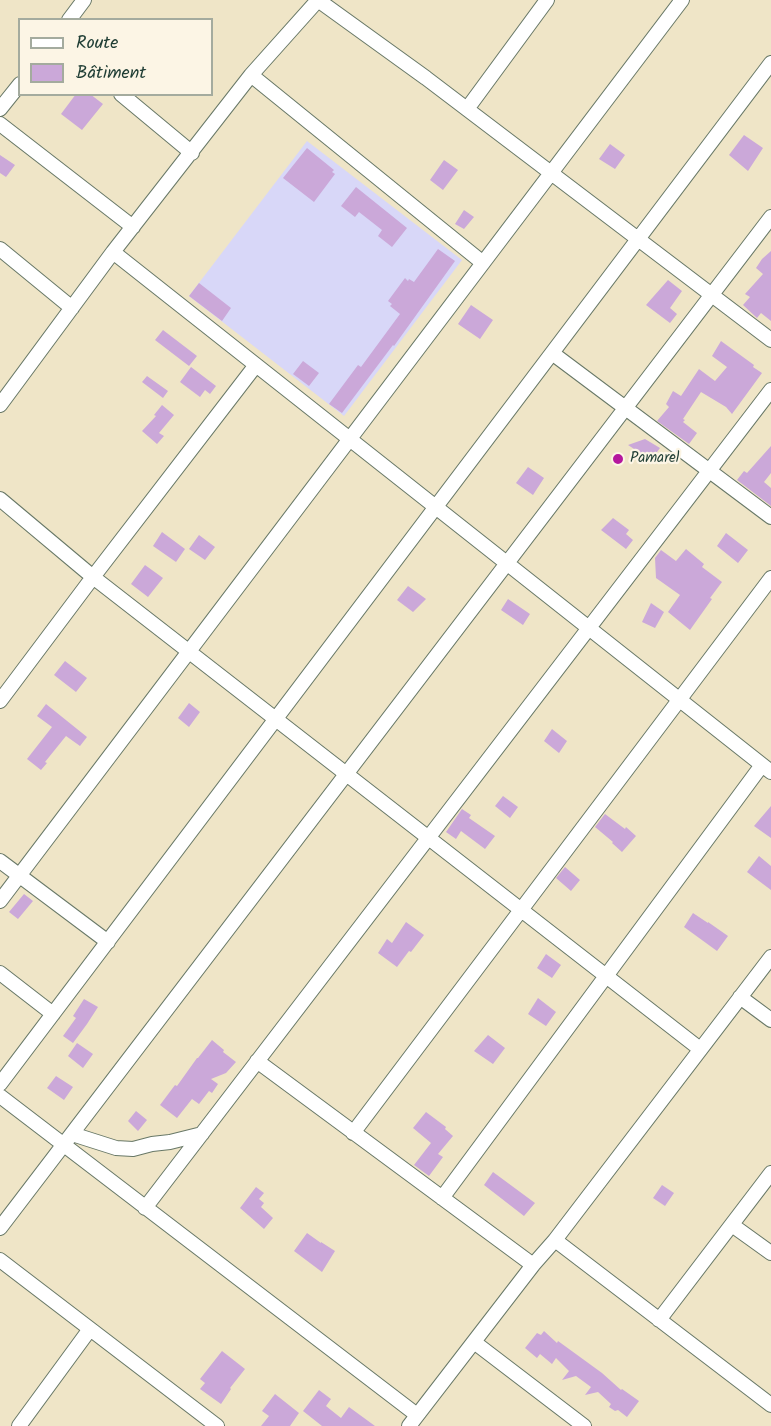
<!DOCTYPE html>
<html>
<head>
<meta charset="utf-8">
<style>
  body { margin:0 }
  #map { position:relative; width:771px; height:1426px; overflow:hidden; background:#efe5c7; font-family:Kalam,sans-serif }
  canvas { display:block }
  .legend { position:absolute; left:18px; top:18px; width:195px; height:78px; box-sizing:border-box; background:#fcf5e5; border:2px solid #a4ab9e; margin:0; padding:8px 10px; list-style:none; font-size:18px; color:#1f3d34 }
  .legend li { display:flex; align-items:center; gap:12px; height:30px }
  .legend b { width:30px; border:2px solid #a4ab9e }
</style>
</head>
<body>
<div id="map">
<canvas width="771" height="1426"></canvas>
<ul class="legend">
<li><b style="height:8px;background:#fff"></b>Route</li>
<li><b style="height:16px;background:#cba8d9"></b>Bâtiment</li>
</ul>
</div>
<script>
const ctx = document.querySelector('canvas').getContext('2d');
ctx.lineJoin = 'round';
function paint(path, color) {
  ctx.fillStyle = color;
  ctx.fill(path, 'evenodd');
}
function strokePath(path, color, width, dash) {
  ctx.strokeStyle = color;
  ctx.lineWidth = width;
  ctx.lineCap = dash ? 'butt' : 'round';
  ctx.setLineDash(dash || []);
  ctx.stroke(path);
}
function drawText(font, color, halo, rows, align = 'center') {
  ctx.font = font + ' Kalam,sans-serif';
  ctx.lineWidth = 4.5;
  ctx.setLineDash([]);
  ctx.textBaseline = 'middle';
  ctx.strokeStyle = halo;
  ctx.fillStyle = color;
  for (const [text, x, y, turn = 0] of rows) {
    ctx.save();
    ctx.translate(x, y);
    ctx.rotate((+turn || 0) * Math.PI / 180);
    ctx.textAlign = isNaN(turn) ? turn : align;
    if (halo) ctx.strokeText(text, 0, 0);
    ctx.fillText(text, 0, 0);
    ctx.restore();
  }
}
paint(new Path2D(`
  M307,141l155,119 -118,156 -155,-120z`), '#d8d7f8');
paint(new Path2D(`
  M76,94h14l13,10 -21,26 -21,-16z
  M744,135l19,13 -15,23 -19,-16z
  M610,144l15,11 -10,14 -16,-10z
  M307,148l27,22 -2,2 3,2 -21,28 -31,-24z
  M0,155l15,10 -9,12 -6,-4z
  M444,160l14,10 -15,20 -13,-10z
  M356,187l51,41 -15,19 -14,-11 4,-6 -23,-18 -4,5 -14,-11z
  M464,210l10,7 -10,12 -9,-5z
  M438,249l17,12 -61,85 -1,-1 -51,68 -13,-9 29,-39 3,2 39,-53 -10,-8 2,-2 -4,-3 17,-23 3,3 1,-2 5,3z
  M771,251v70l-10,-8 -4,5 -14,-13 7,-8 -5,-3 18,-20 -7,-6 6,-9z
  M668,280l14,11 -12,17 7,6 -7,9 -24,-18z
  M199,283l32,25 -9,13 -33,-25z
  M471,305l22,15 -13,19 -22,-15z
  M163,330l34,26 -8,10 -34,-26z
  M721,341l33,24 -1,2 9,6 -30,41 -6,-7 -25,-15 -18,27 2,1 -2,2 14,11 -8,11 -32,-23 12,-14 -3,-3 7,-13 8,5 18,-27 16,12 12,-14 -15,-11z
  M303,361l16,12 -10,13 -16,-12z
  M191,367l25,19 -6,8 -5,-4 -5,7 -20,-15z
  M147,376l21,15 -5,7 -21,-16z
  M162,405l12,10 -15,18 5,3 -7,8 -15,-13 14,-15 -2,-1z
  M645,439l15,9 -9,12 -23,-15z
  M771,446v27l-7,9 7,6v18l-34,-26 7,-9 3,2z
  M528,467l16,11 -11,17 -17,-12z
  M613,518l16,12 -3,4 7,6 -7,9 -25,-19z
  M162,532l23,17 -9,13 -23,-16z
  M726,533l22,17 -10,13 -21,-17z
  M199,535l16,12 -10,13 -16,-11z
  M686,549l18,15 -2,3 20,15 -12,16 2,1 -22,31 -22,-18 12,-17 -24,-17 -1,-20 6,-8 15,11z
  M145,565l18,13 -15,19 -17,-13z
  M408,586l18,13 -13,13 -16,-12z
  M508,599l22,15 -7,11 -22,-15z
  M651,603l13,9 -9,16 -13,-6z
  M65,661l22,17 -11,14 -22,-17z
  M189,703l11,9 -11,15 -11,-9z
  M46,704l41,33 -7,9 -14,-10 -21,26 2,1 -6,7 -14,-11 25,-32 -15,-11z
  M552,729l15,12 -8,12 -15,-12z
  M503,796l15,11 -8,11 -15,-12z
  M771,806v32l-17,-12z
  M462,809l9,6 -2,3 26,18 -10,13 -24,-18 -5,8 -10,-7z
  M605,814l20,15 1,-2 10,9 -14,16 -10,-9 1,-1 -18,-15z
  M759,856l12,10v24l-24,-18z
  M565,867l15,13 -9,11 -15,-13z
  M24,894l9,7 -15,18 -9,-7z
  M693,913l15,10v-1l20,14 -11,15 -33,-24z
  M406,922l18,13 -13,17 -2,-1 -12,16 -19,-14 9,-14 5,4z
  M546,954l15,11 -9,13 -15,-10z
  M538,998l18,14 -10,14 -18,-12z
  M84,999l14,8 -11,17 -14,19 -10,-7 13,-18 -3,-2z
  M488,1035l17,13 -12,16 -19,-13z
  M212,1040l12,10 -1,2 13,10 -10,11 -15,6 7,5 -6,9 -3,-2 -10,13 -7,-5 -15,19 -17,-13 15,-20 2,1 20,-28h1z
  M77,1043l16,11 -10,14 -15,-12z
  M56,1076l17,11 -9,13 -17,-12z
  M136,1111l11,9 -9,11 -10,-10z
  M426,1112l20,15 -1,2 8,7 -15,18 5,3 -14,19 -15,-11 17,-22 -18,-15z
  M493,1172l42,31 -11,13 -40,-31z
  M662,1185l12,8 -9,13 -12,-8z
  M256,1187l8,6 -5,6 5,4 -3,4 12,11 -9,11 -24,-21z
  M307,1233l14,10v-1l14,9 -13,21 -28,-21z
  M544,1331l13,12 1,-2 44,32 19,17 1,-1 17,12 -12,16 -9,-7 -3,1 -6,-4 2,-3 -13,-12 -13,3 6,-8 -15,-11 -14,4 7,-9 -13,-13 -4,6 -12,-10 -3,4 -12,-10 12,-15 4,2z
  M222,1351l23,18 -15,19 1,1 -10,15 -21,-15 5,-6 -5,-4z
  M319,1390l12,9 -5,7 15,12 8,-11 26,19h-53l-19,-15z
  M275,1394l24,19 -9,13h-29l8,-10 -7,-5z`), '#cba8d9');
const street = new Path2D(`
  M318,0l108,78 345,262
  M69,20l15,-20
  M251,75l232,188
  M121,94l71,59
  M0,109l20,-25
  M467,109l80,-109
  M0,124l133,103
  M0,249l72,59
  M113,252l658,520
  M552,353l219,164
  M0,405l113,-153 138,-177 67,-75
  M0,499l93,78 607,472
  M0,701l93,-124 163,-212
  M0,861l108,81
  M0,901l682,-901
  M0,973l53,41
  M740,997l31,23
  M257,1061l276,204
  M0,1084l771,-1021
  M0,1096l417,319
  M353,1133l418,-555
  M72,1134l44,14 17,1 19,-5 18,-2 32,-8
  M442,1198l320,-433
  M145,1208l626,-818
  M732,1225l39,28
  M0,1228l771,-1011
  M555,1240l216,165
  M0,1260l217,166
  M659,1320l112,-147
  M474,1342l110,84
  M19,1426l71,-97
  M409,1426l124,-161 22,-25 216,-283`);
strokePath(street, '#687867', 16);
strokePath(street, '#fff', 14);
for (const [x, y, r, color] of [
  [618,459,6,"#b5179e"]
]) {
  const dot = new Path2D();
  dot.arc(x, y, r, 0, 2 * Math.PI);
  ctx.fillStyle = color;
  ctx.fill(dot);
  strokePath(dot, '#fcf5e5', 2);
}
drawText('15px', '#1f3d34', '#fcf5e5', [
  ["Pamarel",630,459]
], 'left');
</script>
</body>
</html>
